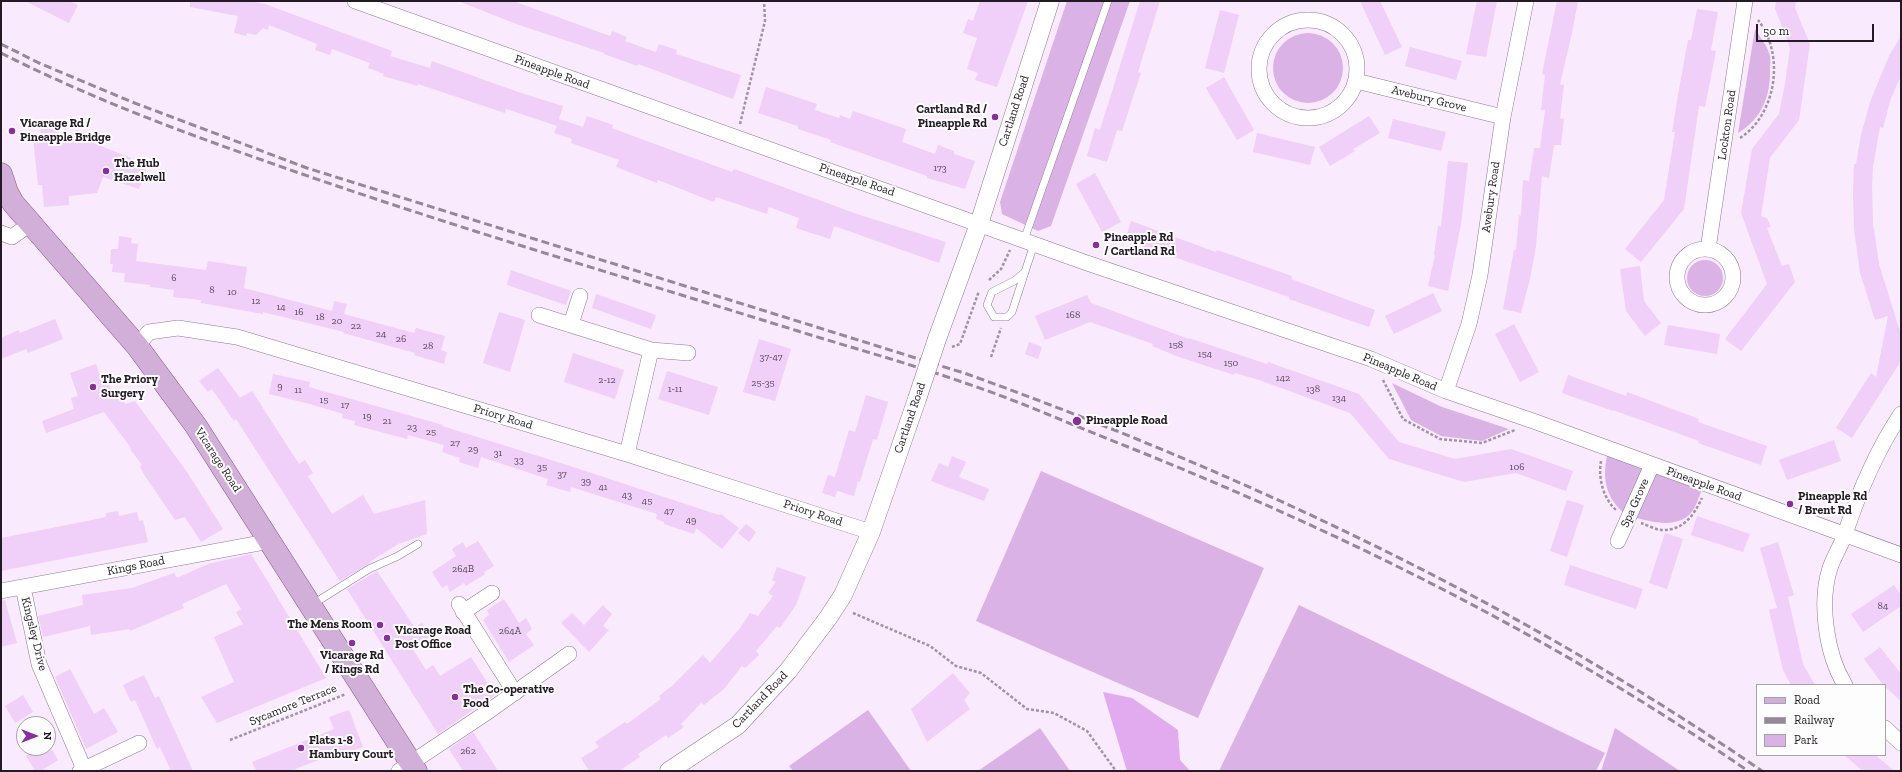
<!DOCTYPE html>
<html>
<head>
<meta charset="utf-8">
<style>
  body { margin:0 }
  #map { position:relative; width:1902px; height:772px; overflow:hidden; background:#f9eafd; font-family:"Zilla Slab",serif }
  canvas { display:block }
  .frame { position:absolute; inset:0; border:2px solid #231a25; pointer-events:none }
  .legend { position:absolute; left:1756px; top:684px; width:130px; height:72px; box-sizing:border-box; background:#fdfdfd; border:1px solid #a6a2a7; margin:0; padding:5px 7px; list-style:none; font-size:12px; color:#231a25 }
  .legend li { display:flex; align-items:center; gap:8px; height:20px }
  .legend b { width:20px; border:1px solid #a6a2a7 }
  .north { position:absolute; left:16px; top:716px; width:40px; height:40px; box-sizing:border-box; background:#fdfdfd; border:1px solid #a6a2a7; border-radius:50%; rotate:90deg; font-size:11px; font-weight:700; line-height:16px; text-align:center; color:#231a25 }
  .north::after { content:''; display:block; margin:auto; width:14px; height:18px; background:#872f9b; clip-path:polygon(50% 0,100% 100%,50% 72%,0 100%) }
  .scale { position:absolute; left:1756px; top:24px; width:118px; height:18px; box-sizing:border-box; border:2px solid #231a25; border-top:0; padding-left:5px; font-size:12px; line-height:14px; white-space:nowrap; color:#231a25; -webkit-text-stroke:3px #fdfdfd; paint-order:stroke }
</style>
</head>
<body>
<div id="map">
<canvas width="1902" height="772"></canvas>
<div class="frame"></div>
<ul class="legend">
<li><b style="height:5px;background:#d1afd9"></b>Road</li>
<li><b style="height:5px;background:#958998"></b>Railway</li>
<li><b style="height:11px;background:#dbb2e5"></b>Park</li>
</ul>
<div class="north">N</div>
<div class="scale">50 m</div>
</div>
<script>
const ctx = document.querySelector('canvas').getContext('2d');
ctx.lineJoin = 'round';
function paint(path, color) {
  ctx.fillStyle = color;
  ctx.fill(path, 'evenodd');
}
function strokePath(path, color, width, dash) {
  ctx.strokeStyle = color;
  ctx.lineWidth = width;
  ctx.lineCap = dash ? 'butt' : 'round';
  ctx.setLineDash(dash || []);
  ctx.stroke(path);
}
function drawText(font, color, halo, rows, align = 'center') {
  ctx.font = font + ' "Zilla Slab",serif';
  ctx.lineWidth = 4;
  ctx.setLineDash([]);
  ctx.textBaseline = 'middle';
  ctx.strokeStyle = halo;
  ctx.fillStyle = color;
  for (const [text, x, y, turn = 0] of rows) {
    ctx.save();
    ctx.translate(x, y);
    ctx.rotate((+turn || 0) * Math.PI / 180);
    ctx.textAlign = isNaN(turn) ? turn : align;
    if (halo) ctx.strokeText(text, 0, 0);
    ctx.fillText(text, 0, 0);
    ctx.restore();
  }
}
paint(new Path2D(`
  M1067,1h63l-79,225 -13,5 -36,-17 -2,-12z
  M1755,29c5,8 13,18 15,27 1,4 0,9 0,12 1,27 -8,51 -32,65z
  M1273 68a35 35 0 1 1 70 0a35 35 0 1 1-70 0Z
  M1687 278a18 18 0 1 1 36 0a18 18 0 1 1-36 0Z
  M1392,383l50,24 67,22 -27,12 -41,-5 -30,-16z
  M1608,451l38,15 -21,48c-21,-18 -23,-37 -17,-63z
  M1654,469l49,18c-3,6 -5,14 -8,20 -13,24 -42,15 -62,10z
  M1041,471l223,97 -66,150 -222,-97z
  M1299,605l306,148 -9,18h-377z
  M868,710l43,61h-118l-4,-5z
  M1040,728l30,43h-92z
  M1615,728l65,43h-79z`), '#dbb2e5');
paint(new Path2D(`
  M1103,692l29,6 46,32 2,30 10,11h-63z`), '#e2aaef');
paint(new Path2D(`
  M25,1h44l9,4 -9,18z
  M190,1h60l15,3 127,47 -2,5 40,12 2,-7 86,31 45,14 -4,13 24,8 4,-11 26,9 -1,3 29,11 91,33 2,-3 123,45 89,28 -7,21 -105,-37 -4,13 -34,-11 3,-10 -30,-11 -2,7 -51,-17 -2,5 -56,-22 -1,3 -41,-16 3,-7 -48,-17 1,-4 -18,-6 3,-7 -51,-17 -1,4 -87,-29v2l-35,-10 1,-2 -16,-6 2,-5 -38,-14 -2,6 -15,-5 2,-6 -48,-19 -1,5 -5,-2 -7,7 -9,-2 -1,3 -12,-3 4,-17 -48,-9z
  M458,1h55l97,35 2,-5 15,6 -2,4 31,11 3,-8 18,6 -1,4 65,21 -8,24 -95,-35 -1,2 -33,-12v-1l-85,-28z
  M980,1h48l-31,86 -22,-7 3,-7 -11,-4 10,-31 -14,-5 5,-14 5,2z
  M1140,1h20l-22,71 3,1 -9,27 -10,31 -5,-1 -10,32 -20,-6 8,-28 5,2z
  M1360,1h20l22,46 -17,8z
  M1477,1h20l-11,56 -20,-3z
  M1557,1h21l-6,32 -12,51 4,1 -4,33 4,1 -3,26h-7l-5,33 -7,-2 -6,70 -6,33 -9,34 -18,-4 11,-59h2l3,-35 2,1 2,-36 6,1 5,-33h6l5,-38h-4l4,-35 -3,-1z
  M1776,1h20l-1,7 15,36 -11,76 -29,38 -9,58 6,2 4,9 -4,1 15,38 7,-2 6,18 -54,69 -16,-12 42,-55 -26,-71 11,-64 27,-35 6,-30 5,-36 -15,-40z
  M1697,9l21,3 -7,38 5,1 -11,56 -6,-1 -15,103 -43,53 -16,-13 39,-49 11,-68h-3l7,-43 9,-49h3z
  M1220,10l19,5 -15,58 -19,-5z
  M1901,36v40l-10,22 -8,30 -3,-1 -7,40 -1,20 1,36 6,41 22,71v21l-2,8 -47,74 -16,-10 35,-55 5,4 12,-61 -13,4 -15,-47 -6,-44 -1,-37 1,-28h2l5,-29 9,-33 19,-46z
  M1410,47l52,14 -6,19 -51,-14z
  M1224,77l30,53 -17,10 -31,-52z
  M766,87l51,17 -2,6 24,8 1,-3 10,4 3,-8 53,18 -4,13 33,12 3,-9 16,6v3l21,7 -10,28 -38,-11v-2l-97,-34 1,-2 -33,-11v-3l-40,-13z
  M1369,116l11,17 -27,16 2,2 -25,15 -11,-19z
  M1393,119l53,13 -5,19 -53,-13z
  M59,126v9h15l74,30 -9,24 -36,-12 -6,16 -28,3v9l-25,2 -2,-22h-4l-5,-47 8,-1 -1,-10z
  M1257,133l58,14 -5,18 -57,-13z
  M1448,161l20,2 -7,61 -13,67 -20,-5 7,-31h-1l4,-29 3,1z
  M1095,173l26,49 -19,10 -26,-48z
  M1131,221l85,31 1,-2 75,26 -1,3 84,31 -6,17 -80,-28v-2l-164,-57z
  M119,236l13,2 -1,5 7,1 -2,17 70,9 2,-9 39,6 -3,21 88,23 2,-10 13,3 -3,10 70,19 2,-5 29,8 -4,14 6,2 -3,12 -30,-9 1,-2 -72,-20 1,-1 -81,-20v2l-62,-11v-3l-28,-3 1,-7 -24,-3v-2l-26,-3 1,-9 -13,-1 1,-8h-3l1,-15h7z
  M1640,266l4,35 17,22 -16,13 -19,-25 -6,-42z
  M511,270l60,21 -5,14 -59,-20z
  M1433,293l9,18 -48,23 -9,-18z
  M596,294l60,21 -5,14 -59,-21z
  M1087,295l4,8 98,36v-1l78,26 1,-2 91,32 40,48 56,17 56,-10 62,22 -7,20 -50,-18 -52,9 -75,-23 -39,-46 -91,-33 -24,-7 -1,2 -55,-18 -27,-11 1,-2 -63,-22 -45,18 -10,-24z
  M499,312l26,8 -15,52 -27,-9z
  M55,319l8,20 -35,14 -2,-4 -25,10v-21l18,-8 1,3z
  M1514,324l25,48 -19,10 -25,-48z
  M1668,325l52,9 -3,20 -53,-9z
  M759,339l32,10 -16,52 -32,-9z
  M1029,342l13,5 -4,12 -13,-5z
  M573,353l51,17 -9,29 -51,-17z
  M96,364l6,17 5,-2 6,17 9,-2 3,10 10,-3 52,71 36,57 -22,13 -16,-25 -10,3 -30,-44 -5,-9 2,-2 -12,-16 1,-1 -27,-36 -58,21 -4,-12 32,-12 -3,-11 7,-2 -8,-23z
  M218,368l22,30 12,-7 47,73 6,-4 8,13 -5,3 24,38 31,-19 11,19 51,-14 2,34 -29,10 -27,17 1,1 -32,19 -104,-162 -2,2 -22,-32 -4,3 -9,-11z
  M667,371l51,16 -9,28 -51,-16z
  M273,374l37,8 -1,5 134,38 -1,1 125,39 152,50 2,-1 18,14 -17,21 -26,-21 -2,6 -30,-10v-2l-8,-3 1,-5 -86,-27 -1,5 -24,-7 2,-6 -67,-22 -3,11 -19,-6 1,-4 -18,-6 2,-7 -36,-10 -1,4 -53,-14 1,-4 -13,-3 1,-4 -33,-10 -41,-10z
  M1568,375l58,21 1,-4 72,27 -1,3 69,24 -6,19 -63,-22 1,-2 -86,-31v1l-51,-18z
  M866,395l22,7 -11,38 -4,-1 -13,43 -2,-1 -4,15 -17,-5 -2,6 -13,-4 6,-18 7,2 14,-47 6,2z
  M1834,440l7,21 -54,19 -8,-20z
  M952,456l14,6 -7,15 30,12 -5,12 -53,-20 8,-18 9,4z
  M1567,500l17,5 -17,52 -17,-6z
  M118,511l1,5 18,-4 2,9 4,-1 5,22 -147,29v-33l86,-17 19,-4v-4z
  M1697,516l53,18 -7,18 -52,-17z
  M746,524l10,8 -7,10 -11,-9z
  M1665,533l18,6 -16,50 -18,-6z
  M478,541l16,25 -10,6 1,2 -19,12 -2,-3 -14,9 -3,-7 -5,3 -10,-16 24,-16 -4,-7 11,-7 3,6z
  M1778,542l16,53 -6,2 15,67 12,21h-24l-8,-15 -14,-60 8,-2 -17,-60z
  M251,554l75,124 -109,45 -16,-26 33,-15 -20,-45 29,-13 -7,-12 5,-3 -15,-25 -44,20 2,4 -54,23v-2l-39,6 -1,-9 -47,11 -5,-21 45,-11 -1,-10 50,-7 42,-15 3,5 31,-14z
  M1570,565l73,24 -7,20 -72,-24z
  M777,567l29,10 -10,28 -16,23 -3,-2 -21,25 3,4 -14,13 -3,-2 -18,23 -20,16 -3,-2 -20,21 3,3 -16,11 -2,-3 -28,19 2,3 -21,14h-30l-8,-13 18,-11 -4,-5 30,-20 2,2 34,-25 -2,-3 13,-10 31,-31 7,8 30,-35 10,-15 8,3 15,-20 -5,-3 8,-11 -4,-2z
  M377,571l38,57 7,-5 8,14 -18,11 14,22 7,-5 7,11 31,-19 24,38 -57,39 -91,-145z
  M1894,585l7,10v11l-38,26 -12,-18z
  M504,599l15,24 7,-5 6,11 -6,5 8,11 -25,17 -26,-42 6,-5 -2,-5z
  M5,600l12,43 -16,4v-46z
  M603,605l9,9 -9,12 6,4 -20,22 -28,-29 11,-10 12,12z
  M1880,647l21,27v27l-18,-16 -19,-26z
  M70,669l24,45 10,-6 14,24 -32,17 -31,-72z
  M953,673l17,20 -6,7 6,9 -43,33 -16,-33z
  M144,675l11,23 4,-2 34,75h-22l-11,-24 -3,2 -22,-49 -4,2 -8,-17z
  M23,695l10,17 -18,11 -10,-17z
  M349,710l14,37 -20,7 -1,-3 -52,20h-34l-4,-9 82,-33 -5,-12z
  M473,732l15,23 10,16h-35l-14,-22z
  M38,748h13l7,12 -17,11h-6l-9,-15z
  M1844,755h31l20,16h-32z`), '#f0cff9');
const service = new Path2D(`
  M1024,240l84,-239
  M1025,272l-11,9 -22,11 -5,13 7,12h13l5,-5 22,-68
  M313,604l56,-35 29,-13 20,-12`);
const minor = new Path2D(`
  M355,1l729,261 287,97 75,32 90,31 365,133
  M1259 69a49 49 0 1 1 98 0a49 49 0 1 1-98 0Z
  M1356,81l147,36
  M1,233l11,4 18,-13
  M1708,249l37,-248
  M1677 277a28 28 0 1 1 56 0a28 28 0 1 1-56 0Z
  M539,315l112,35 37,3
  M571,324l9,-28
  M137,346l12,-14 29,-4 59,9 390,117 244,78
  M1446,391l23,-67 11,-49 23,-158 23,-116
  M627,454l24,-104
  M1618,541l34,-76
  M23,587l16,77 45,105
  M1,591l270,-50
  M459,604l56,89
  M463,612l29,-19
  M1845,685c-19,-31 -26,-83 -15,-117 4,-12 11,-22 15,-34 14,-42 31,-83 56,-120
  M1885,728l16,15
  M80,771l59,-28
  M399,771l90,-60 80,-57`);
const tertiary = new Path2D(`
  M937,339l42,-115 71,-223
  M669,771l69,-46 50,-54 40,-53 15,-23 28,-63 46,-133`);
const primary = new Path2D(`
  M1,174l6,18 6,11 124,143 59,80 220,345`);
strokePath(service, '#907995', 8);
strokePath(minor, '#907995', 16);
strokePath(tertiary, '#907995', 19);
strokePath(primary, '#80588a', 23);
strokePath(new Path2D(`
  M740,124l25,-103 -1,-20
  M1740,138c37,-24 45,-84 18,-118
  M989,280l12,-11 9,-19
  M952,347l8,-3 19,-53
  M991,357l10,-29
  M1383,380l20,39 37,20 42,4 33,-13
  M1601,461c-3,17 2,37 15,49
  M1641,523c6,2 15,7 21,7 21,1 32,-15 40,-32
  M853,613l77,33 26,20 25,7 46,36 27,4 33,18 29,40
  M230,740l116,-46`), '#a093a3', 2.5, [3, 2]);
strokePath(service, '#fff', 7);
strokePath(minor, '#fff', 15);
strokePath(tertiary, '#fff', 18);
strokePath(primary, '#d1afd9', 22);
strokePath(new Path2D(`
  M1,44l38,19 93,39 175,66 660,206c278,100 551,229 795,397
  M1,53c85,43 175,77 264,108 177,63 357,115 536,171 55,17 110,32 164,51 45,15 89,34 133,52 227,89 449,197 650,336`), '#958998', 3, [8, 4]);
const tertiaryBridge = new Path2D(`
  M917,399l20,-60`);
strokePath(tertiaryBridge, '#907995', 19, []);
strokePath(tertiaryBridge, '#fff', 18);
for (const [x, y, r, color] of [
  [995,117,4,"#872f9b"],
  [12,131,4,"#872f9b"],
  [106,171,4,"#872f9b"],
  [1096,245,4,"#872f9b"],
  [93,387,4,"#872f9b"],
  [1077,421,5,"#872f9b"],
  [1790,504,4,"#872f9b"],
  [380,625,4,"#872f9b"],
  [387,638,4,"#872f9b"],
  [352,643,4,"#872f9b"],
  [455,697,4,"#872f9b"],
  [301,748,4,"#872f9b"]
]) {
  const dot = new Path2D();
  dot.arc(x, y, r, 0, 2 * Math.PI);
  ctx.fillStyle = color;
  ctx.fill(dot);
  strokePath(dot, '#fdfdfd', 1.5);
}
drawText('10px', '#56475a', null, [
  ["173",940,168],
  ["6",174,278],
  ["8",212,290],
  ["10",232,292],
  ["12",256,301],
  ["14",281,307],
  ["16",299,312],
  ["168",1073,315],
  ["18",320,317],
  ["20",337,321],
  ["22",356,326],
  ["24",381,334],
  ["26",401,339],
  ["158",1176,345],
  ["28",428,346],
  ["154",1205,354],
  ["37-47",771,357],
  ["150",1231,363],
  ["142",1283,378],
  ["2-12",607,380],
  ["25-35",763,383],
  ["9",280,386],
  ["1-11",675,389],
  ["138",1313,389],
  ["11",298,390],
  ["134",1339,398],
  ["15",324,400],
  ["17",345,405],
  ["19",367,416],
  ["21",387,421],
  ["23",412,427],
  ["25",431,432],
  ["27",455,443],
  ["29",473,449],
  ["31",498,453],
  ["33",519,460],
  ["35",542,467],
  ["106",1517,467],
  ["37",562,474],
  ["39",586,481],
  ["41",603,487],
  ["43",627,495],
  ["45",647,501],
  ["47",669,511],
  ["49",691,520],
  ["264B",463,569],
  ["84",1883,606],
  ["264A",510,631],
  ["262",468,751]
]);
drawText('12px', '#231a25', '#fdfdfd', [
  ["Pineapple Road",552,72,20],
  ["Avebury Grove",1429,99,14],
  ["Cartland Road",1014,111,-72],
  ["Lockton Road",1727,125,-82],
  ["Pineapple Road",857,180,19],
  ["Avebury Road",1491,197,-82],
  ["Pineapple Road",1400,372,23],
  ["Priory Road",503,417,17],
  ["Cartland Road",910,418,-71],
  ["Vicarage Road",218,460,57],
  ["Pineapple Road",1704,484,20],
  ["Spa Grove",1635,503,-66],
  ["Priory Road",813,513,18],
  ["Kings Road",136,566,-11],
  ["Kingsley Drive",34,634,76],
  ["Cartland Road",760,700,-46],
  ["Sycamore Terrace",293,705,-22]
]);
drawText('bold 12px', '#231a25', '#fdfdfd', [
  ["Cartland Rd /",987,110,"right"],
  ["Pineapple Rd",987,124,"right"],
  ["Vicarage Rd /",20,124],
  ["Pineapple Bridge",20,138],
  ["The Hub",114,164],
  ["Hazelwell",114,178],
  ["Pineapple Rd",1104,238],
  ["/ Cartland Rd",1104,252],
  ["The Priory",101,380],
  ["Surgery",101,394],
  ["Pineapple Road",1086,421],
  ["Pineapple Rd",1798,497],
  ["/ Brent Rd",1798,511],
  ["The Mens Room",372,625,"right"],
  ["Vicarage Road",395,631],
  ["Post Office",395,645],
  ["Vicarage Rd",352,656,"center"],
  ["/ Kings Rd",352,670,"center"],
  ["The Co-operative",463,690],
  ["Food",463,704],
  ["Flats 1-8",309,741],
  ["Hambury Court",309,755]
], 'left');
</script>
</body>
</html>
